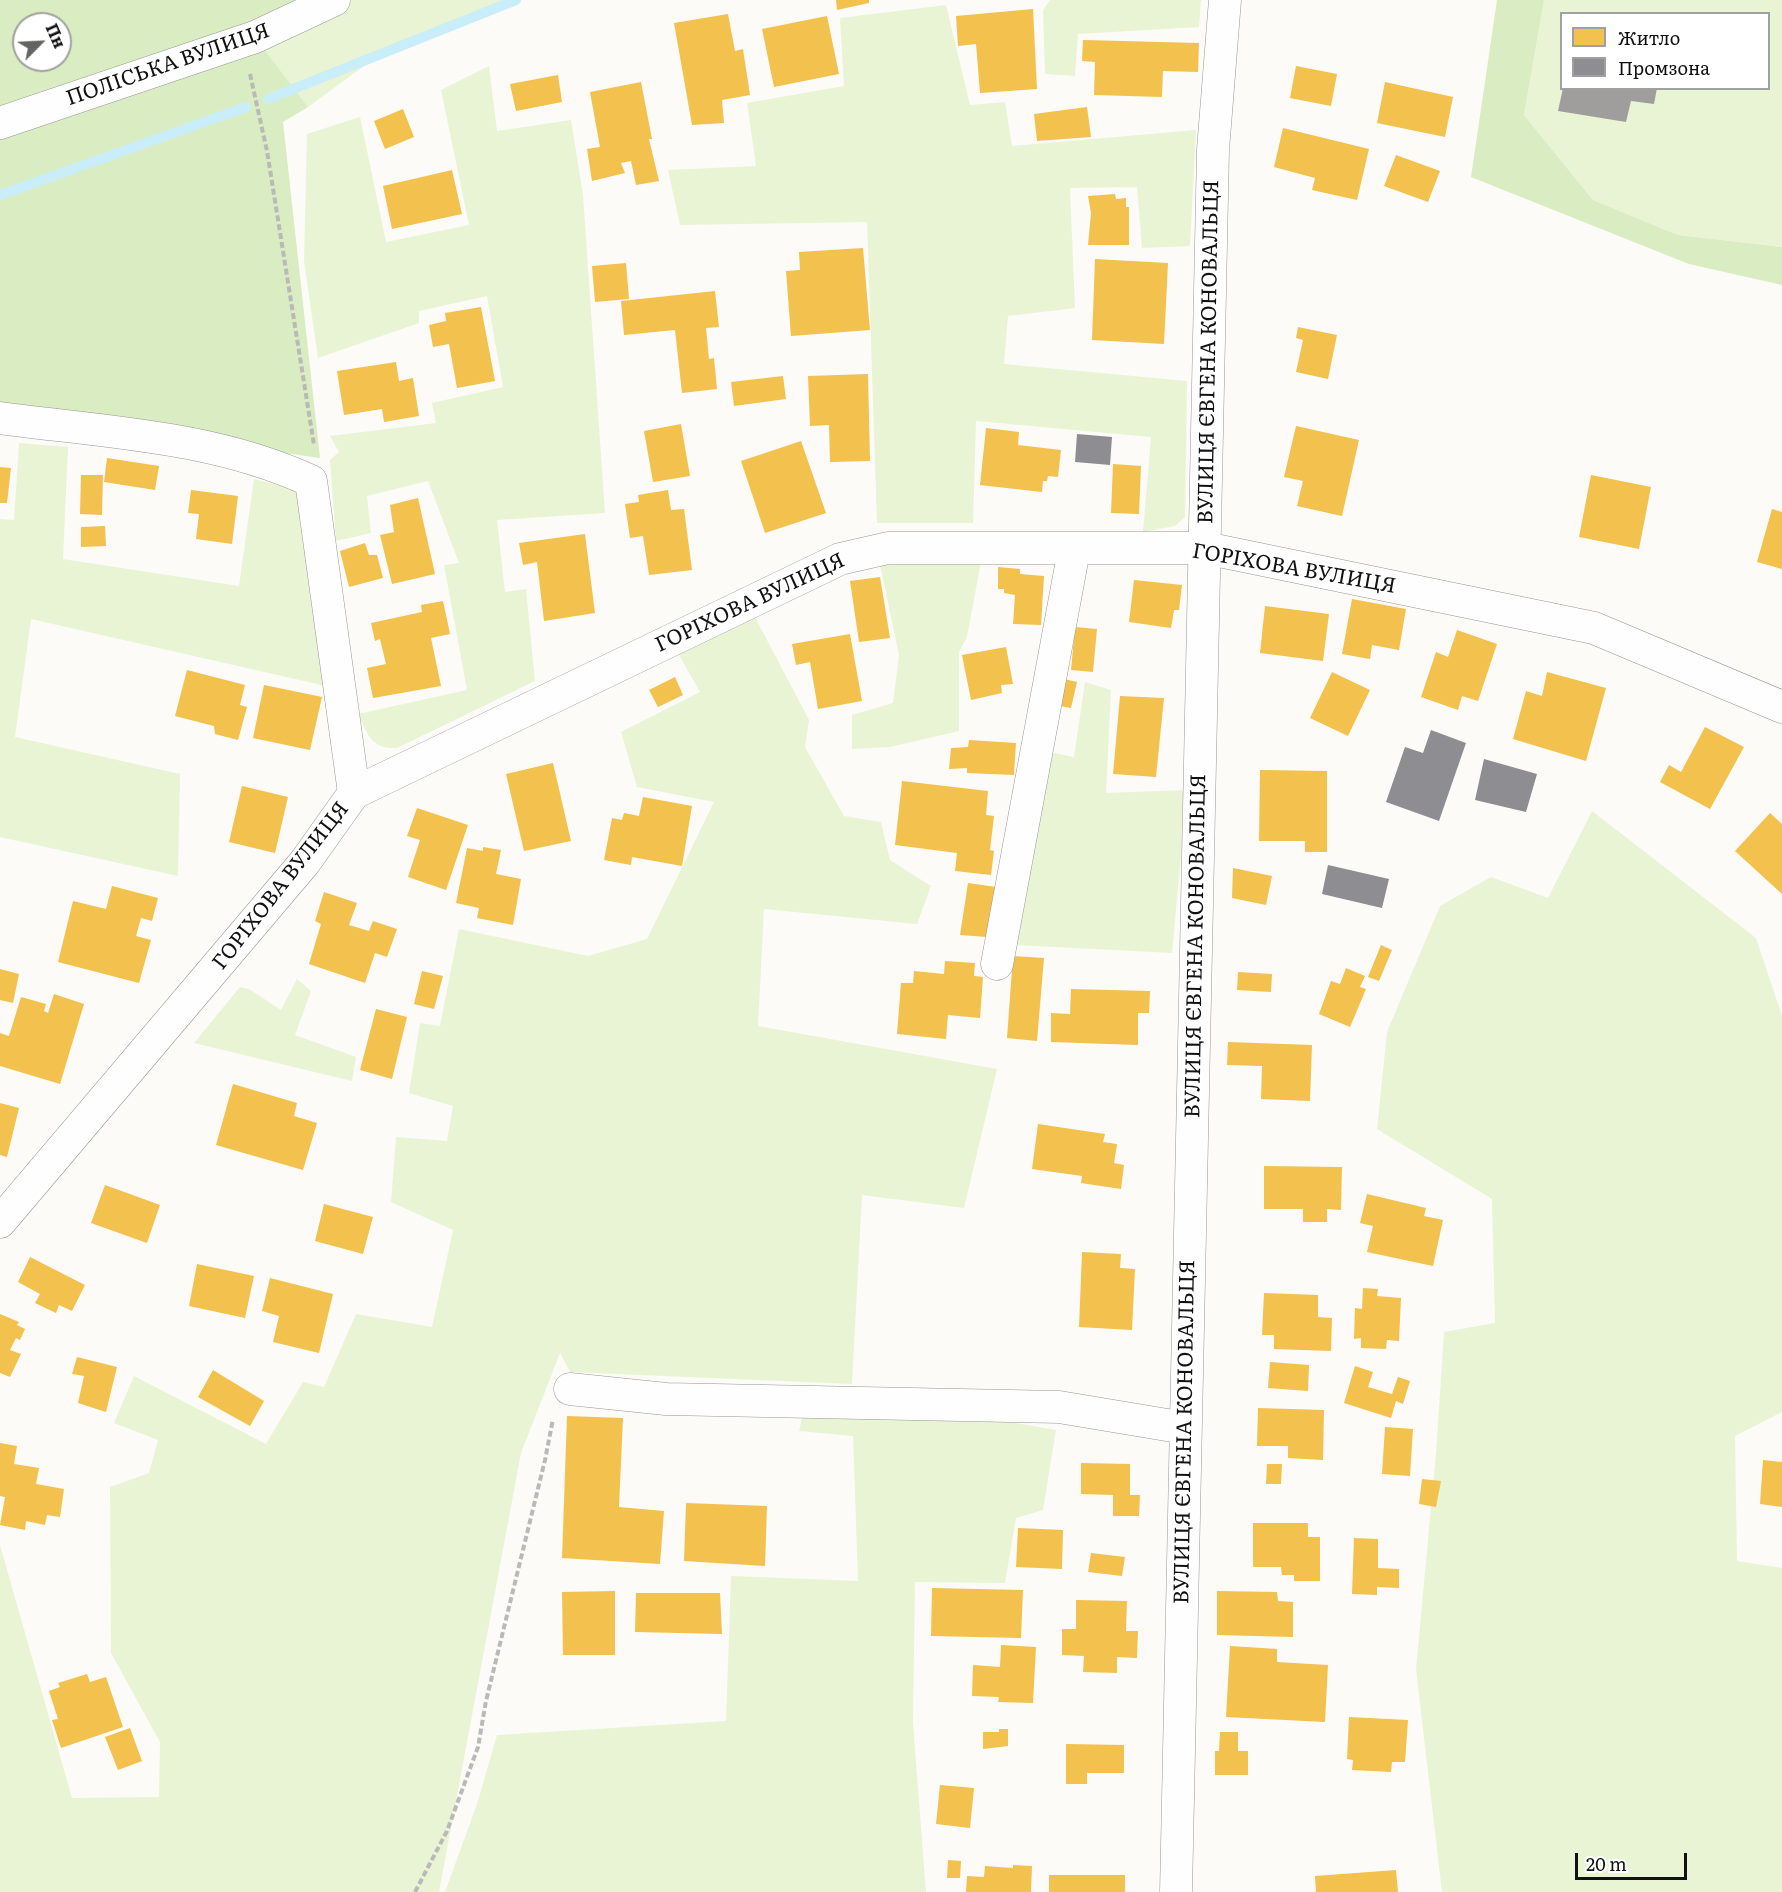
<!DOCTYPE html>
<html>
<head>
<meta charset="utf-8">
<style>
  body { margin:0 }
  #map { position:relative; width:1782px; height:1892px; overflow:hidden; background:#fcfbf7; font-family:Literata,serif }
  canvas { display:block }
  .legend { position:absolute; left:1560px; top:12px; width:210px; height:78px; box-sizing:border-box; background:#fff; border:2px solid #a0a0a0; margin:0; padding:8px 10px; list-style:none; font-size:18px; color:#111 }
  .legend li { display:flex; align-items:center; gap:12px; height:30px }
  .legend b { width:30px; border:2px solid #a0a0a0 }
  .north { position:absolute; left:12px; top:12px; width:60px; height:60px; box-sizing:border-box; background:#fff; border:2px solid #a0a0a0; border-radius:50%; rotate:66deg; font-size:16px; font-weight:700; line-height:24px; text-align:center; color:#111 }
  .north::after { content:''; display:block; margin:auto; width:21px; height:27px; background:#636362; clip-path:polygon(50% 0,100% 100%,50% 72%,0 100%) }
  .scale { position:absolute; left:1575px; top:1853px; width:112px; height:27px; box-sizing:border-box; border:3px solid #111; border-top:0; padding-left:8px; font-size:18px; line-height:21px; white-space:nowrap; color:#111; -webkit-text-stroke:4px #fff; paint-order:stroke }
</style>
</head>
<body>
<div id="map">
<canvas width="1782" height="1892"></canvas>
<ul class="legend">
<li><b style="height:16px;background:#f2c14e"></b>Житло</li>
<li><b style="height:16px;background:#8d8d92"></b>Промзона</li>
</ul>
<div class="north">Пн</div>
<div class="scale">20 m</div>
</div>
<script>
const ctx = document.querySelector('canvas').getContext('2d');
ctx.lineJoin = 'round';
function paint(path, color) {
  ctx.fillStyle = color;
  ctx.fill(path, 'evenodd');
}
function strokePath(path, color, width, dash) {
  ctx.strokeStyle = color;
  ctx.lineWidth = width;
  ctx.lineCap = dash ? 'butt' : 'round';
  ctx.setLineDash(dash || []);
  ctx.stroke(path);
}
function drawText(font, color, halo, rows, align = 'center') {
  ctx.font = font + ' Literata,serif';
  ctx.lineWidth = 6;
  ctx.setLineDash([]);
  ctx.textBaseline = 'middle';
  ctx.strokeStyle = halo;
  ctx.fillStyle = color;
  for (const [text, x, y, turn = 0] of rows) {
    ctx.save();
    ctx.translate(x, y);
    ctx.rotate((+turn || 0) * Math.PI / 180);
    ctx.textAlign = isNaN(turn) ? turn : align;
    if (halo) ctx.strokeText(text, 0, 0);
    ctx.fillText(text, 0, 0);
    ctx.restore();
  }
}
paint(new Path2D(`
  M337,0h179l-141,58 -67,49 -53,-70z
  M1050,0h151l-2,27 -121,7 -3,42 -30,-2 -2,-64z
  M1544,0h238v247l-104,-12 -85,-35 -69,-85zM1562,14h206v74h-206z
  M946,5l24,100 35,-3 7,44 184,-16 -6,116 -48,2 -5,-61 -67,1 5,120 -67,8 -4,48 183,17 -2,136 -10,9 -32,6 8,-95 -175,-16 -3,102h-96l-10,-301 -187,3 -12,-55 88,-4 -9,-63 97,-17 -4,-68z
  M489,66l8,65 74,-11 12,75 22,318 -108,7 8,72 21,-3 9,92 -138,67c-26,1 -29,-13 -39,-34l109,-24 -23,-125 15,-2 -31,-82 -61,15 4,37 -35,8 -6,-81 9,-8 -9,-16 106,-13 -4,-20 71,-16 -16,-91 -68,15v12l-101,35 -14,-97 3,-127 53,-17 26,125 83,-17 -28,-135z
  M19,443l49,4 -5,112 176,27 15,-107 41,10 12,16 19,181 -295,-67 -16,118 165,37 -2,102 -178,-39v-318l14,1z
  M916,561l65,1 -14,75 -8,15v79l-69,16 -38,2v-34l41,-12 6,-48 -19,-90z
  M755,617l54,103 -4,27 39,69 37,6 9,38 41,26 -14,38 -153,-15 -6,117 239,43 -33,139 -102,-13 -10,189 -282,-12 -10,-19 -39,100 -82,439h-439v-347l72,253 87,-1 1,-55 -49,-89 -1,-166 39,-14 9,-33 -44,-17 20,-47 132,68 37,-62 21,5 32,-73 76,13 21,-97 -62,-28 5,-65 51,4 6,-35 -44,-13 11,-70 20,3 19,-97 129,27 59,-17 67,-137 -77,-15 -16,-55 79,-40 -22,-39z
  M1085,682l26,8 -5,103 81,-3 -15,163 -158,-8 30,-194 30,6z
  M1592,811l164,127 26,78v396l-47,24 2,125 45,7v324h-340l-26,-223 20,-215 8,-122 51,-9 -3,-124 -115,-70 10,-97 53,-126 51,-29 57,21z
  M297,979l14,12 -16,44 61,22 -4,24 -158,-38 46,-56 9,2 32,21z
  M803,1414l201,7 52,9 -13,80 -27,8 -11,65 -90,-1 -2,141 13,169h-481l32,-88 20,-69 229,-14 5,-145 127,5 -5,-145 -54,-5z`), '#e9f4d5');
paint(new Path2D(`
  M0,0h329l-74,37 53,70 -25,15 37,336 -320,-46zM24,24h36v36h-36z
  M1497,0h47l-20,115 69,85 85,35 104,12v38l-93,-21 -218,-87z`), '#daecc2');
paint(new Path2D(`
  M836,0h33v3l-32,7z
  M1033,9l4,80 -57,4 -4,-49 -18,2 -2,-30z
  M728,14l7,37 8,-2 7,46 -28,5 2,23 -32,2 -18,-102z
  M827,16l12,58 -65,13 -12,-58z
  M1083,40l116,3 -1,29 -35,-1 -1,26 -68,-2 1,-33 -13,-1z
  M1296,66l41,8 -6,32 -41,-8z
  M558,75l4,27 -46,9 -6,-27z
  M641,82l11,57h-3l10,42 -23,4 -5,-24 -10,2 4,10 -33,8 -5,-32 13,-2 -10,-55z
  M1385,82l68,15 -8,40 -68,-14z
  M1087,107l4,30 -54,4 -3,-27z
  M403,109l11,28 -29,12 -11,-28z
  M1283,128l86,21 -12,51 -45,-10 3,-12 -41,-11z
  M1396,155l44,16 -12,31 -44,-16z
  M452,170l10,44 -70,15 -9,-43z
  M1115,194l1,5 10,-1v9h3v38h-41l3,-32 -3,-17z
  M863,248l7,82 -79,6 -5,-65 14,-1 -1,-18z
  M1095,259l73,4 -4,81 -72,-4z
  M626,263l3,36 -34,3 -3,-36z
  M715,291l4,36 -13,1 3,31 5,-1 3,31 -35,4 -7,-63 -51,5 -3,-34z
  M481,307l14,74 -38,7 -8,-44 -16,3 -4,-22 17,-4 -1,-8z
  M1298,327l39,8 -9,44 -32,-7 7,-32 -7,-2z
  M396,362l3,19 14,-3 6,38 -35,6 -2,-13 -38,6 -7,-44z
  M868,374l2,87 -40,1 -1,-37 -19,1 -2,-50z
  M783,376l3,23 -52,7 -3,-24z
  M681,424l9,52 -37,6 -9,-51z
  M1296,426l63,14 -17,76 -45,-10 6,-25 -19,-4z
  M986,428l33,4 -1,13 43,5 -3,27 -10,-1 -1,5h-4l-1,11 -62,-7z
  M801,441l25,72 -61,20 -24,-72z
  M107,458l52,8 -4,24 -51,-8z
  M1113,464l28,2 -2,48 -28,-1z
  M0,467l11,1 -4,35h-7z
  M81,475h22l-1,40 -22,-1z
  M1591,475l60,12 -12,62 -60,-12z
  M191,490l47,6 -6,48 -36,-5 3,-25 -11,-1z
  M668,490l3,20 13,-1 8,61 -43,5 -6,-39 -13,2 -5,-34 14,-2 -1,-7z
  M418,498l17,76 -43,10 -12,-49 14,-3 -4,-27z
  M1772,509l10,3v57l-25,-7z
  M105,526l1,20 -25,1v-20z
  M585,534l10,79 -51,8 -7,-59 -14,3 -4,-22z
  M365,543l4,12h8l6,23 -34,9 -9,-36z
  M998,567l22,2v5l24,2 -3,49 -28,-1 2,-29 -11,-2v-4h-6z
  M880,577l10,61 -31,4 -9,-61z
  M1134,580l48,5 -3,25h-5l-3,18 -42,-6z
  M1352,599l54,10 -7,41 -27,-5 -2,14 -28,-5z
  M443,601l7,33 -19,4 10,48 -68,12 -6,-30 19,-4 -6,-25 -5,2 -4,-18 51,-11 -1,-7z
  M1265,606l64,8 -6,47 -63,-8z
  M1075,627l22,2 -4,43 -22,-2z
  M1457,630l40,14 -19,57 -16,-5 -4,14 -37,-13 15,-45 12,5z
  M850,634l12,67 -44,8 -8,-47 -14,3 -4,-21z
  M1006,647l7,37 -12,1 1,8 -31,7 -9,-45z
  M187,670l58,15 -5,20 7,2 -9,33 -23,-6 -1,-8 -39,-10z
  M1332,672l38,18 -22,46 -38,-18z
  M1547,672l59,16 -20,73 -73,-22 13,-48 16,5z
  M675,677l8,18 -25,12 -9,-17z
  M1060,678l17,4 -6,26 -17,-3z
  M264,685l58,12 -12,53 -57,-12z
  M1120,696l44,2 -8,79 -43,-3z
  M1705,727l39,20 -34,62 -50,-27 9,-17 12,7z
  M969,740l47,3 -2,32 -47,-2v-5l-18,1 2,-21 17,-1z
  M553,763l18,78 -47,10 -18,-77z
  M1260,770l67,1v81h-22v-11h-46z
  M902,781l86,10 -2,24 8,1 -4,34 4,1 -3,24 -36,-4 2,-18 -62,-8z
  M242,786l46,11 -13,56 -46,-11z
  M643,797l49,9 -10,60 -50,-9 -1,8 -27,-5 8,-42 10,2 2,-7 15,3z
  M417,808l51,17 -22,65 -38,-13 12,-37 -13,-4z
  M1770,813l12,11v70l-47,-43z
  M483,847l18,3 -5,24 25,5 -8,46 -36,-7 2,-10 -23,-5 11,-55 16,3z
  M1233,868l39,8 -6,29 -34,-7z
  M968,883l28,4 -9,50 -27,-2z
  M112,886l46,12 -6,23 -11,-3 -5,18 15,4 -12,43 -81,-21 15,-61 33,8z
  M324,892l33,11 -8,22 20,6 4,-10 24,8 -10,28 -12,-4 -10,30 -56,-19 12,-40 -6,-3z
  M1381,945l11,5 -13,31 -11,-4z
  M1013,956l31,2 -7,83 -30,-3z
  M945,961l30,2 -1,13 9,1 -3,41 -32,-3 -2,24 -49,-5 4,-51h12l1,-12 30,3z
  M1346,968l19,8 -5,11 6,2 -16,38 -31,-13 12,-33 9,3z
  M0,969l19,5 -6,29 -13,-3z
  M422,971l21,5 -9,33 -20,-5z
  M1238,972l34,2 -1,18 -34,-2z
  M1071,989l79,2 -1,22h-11v32l-87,-3v-29l19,1z
  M54,994l30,10 -24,80 -60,-18v-33l9,3 12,-39 25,7 -2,7 4,2z
  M376,1009l31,8 -15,62 -32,-9z
  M1228,1042l84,3 -2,56 -49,-2 1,-33 -35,-1z
  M233,1084l64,19 -3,13 23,7 -14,47 -87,-25z
  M0,1103l19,5 -12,49 -7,-2z
  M1038,1124l67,10 -2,8 14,2 -3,19 10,2 -3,24 -40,-6 1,-7 -50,-7z
  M1264,1166l78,1 -1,43 -14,-1v13h-24v-13h-39z
  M105,1185l55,20 -13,38 -56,-20z
  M1367,1194l59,14 -2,8 19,4 -10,46 -66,-14 6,-26 -13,-3z
  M324,1204l49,13 -10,37 -48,-13z
  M1082,1252l39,2 -1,14 15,1 -3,61 -53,-3z
  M30,1257l55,28 -13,26 -13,-6 -3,8 -21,-10 5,-9 -22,-12z
  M197,1264l57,12 -9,42 -56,-12z
  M270,1278l63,16 -14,59 -46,-11 6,-26 -17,-5z
  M1363,1288l15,1 -1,7 24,2 -2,43 -12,-1 -1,9 -25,-1v-10l-7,1 1,-31 7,1z
  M1264,1293l54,2v22l14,1 -1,33 -57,-2v-14h-12z
  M0,1314l19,8 -2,3 8,4 -5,11 -4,-2 -6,12 11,4 -11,23 -10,-4z
  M77,1357l40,10 -11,45 -28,-9 6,-27 -12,-2z
  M1270,1362l39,3 -1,26 -40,-3z
  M1355,1366l18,6 -5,15 24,7 6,-17 12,4 -7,23 -7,-3 -5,17 -47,-15z
  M213,1370l51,31 -14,25 -52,-29z
  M1258,1408l66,2 -1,50 -35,-2v-12h-31z
  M567,1416l56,2 -4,89 45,4 -4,53 -98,-6z
  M1385,1427l28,2 -3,47 -28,-2z
  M0,1443l17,3 -3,18 25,4 -3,16 28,5 -4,28 -13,-2 -2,10 -19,-4 -1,9 -25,-5 5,-28 -5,-1z
  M1763,1460l19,2v45l-22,-3z
  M1081,1463l49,1v31h10l-1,21h-26v-21l-32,-1z
  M1267,1464h15l-1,20h-15z
  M1422,1479l19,2 -5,26 -17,-3z
  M686,1503l81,3 -2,60 -81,-5z
  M1253,1523h55v14h12v44h-26v-6h-12l-1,-8h-28z
  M1018,1528l45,2 -1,39 -46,-2z
  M1354,1538l24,1v29l21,1v19l-22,-1v8l-25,-1z
  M1091,1553l34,4 -3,19 -34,-4z
  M932,1588l91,2 -2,48 -90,-2z
  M615,1591v64h-52l-1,-63z
  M1217,1591l60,1 1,9 15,1v35l-76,-2z
  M636,1593h84l2,41 -87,-2z
  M1076,1600l51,1 -1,30h12l-1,27 -20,-1v16l-34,-1 1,-16 -22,-1v-26h14z
  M1001,1645l35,2 -3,56 -35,-1 1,-5 -27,-1 1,-31 27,2z
  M1230,1646l47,3v13l51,3 -3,57 -99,-5z
  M87,1674l3,8 16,-5 17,50 -62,21 -9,-28 6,-1 -9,-28 11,-4 -2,-4z
  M1349,1717l59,3 -3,42h-13l-1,10 -39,-2 1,-10 -6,-1z
  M130,1728l12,33 -24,9 -13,-33z
  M999,1729h9v17l-25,3v-17h16z
  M1220,1732h18v19h10v24h-33v-24h4z
  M1066,1744l58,1v28h-37v11h-21z
  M940,1785l34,3 -4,40 -34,-4z
  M948,1860l13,1 -1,17h-13z
  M1013,1865l19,1 -1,26h-65l1,-16 17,1 1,-11 28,2z
  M1396,1870l2,22h-82l-1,-16z
  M1049,1875h76v17h-76z`), '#f2c14e');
paint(new Path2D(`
  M1077,434l35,3 -2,28 -35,-3z
  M1431,730l35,13 -27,78 -53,-19 19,-55 18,6z
  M1484,759l53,15 -11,38 -51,-12z
  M1328,865l61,14 -7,29 -60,-14z`), '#8d8d92');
strokePath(new Path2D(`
  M268,99l248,-99
  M0,195l246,-88`), '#caedfa', 10);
paint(new Path2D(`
  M1563,88h94l-3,16 -23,-3 -5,21 -68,-11z`), '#a09e9c');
const street = new Path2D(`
  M0,123l255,-86 79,-37
  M0,418c105,14 214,18 311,63l43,312
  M997,964l77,-414
  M0,1222l305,-360 49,-69 486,-234 48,-11h317l389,80 188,79
  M570,1389l96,10 393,8 126,21
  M1176,1892l37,-1742 12,-150`);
strokePath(street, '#979695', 33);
strokePath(new Path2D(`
  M250,74l17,77 47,294
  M415,1892l32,-61 31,-84 8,-46 59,-241 8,-41`), '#b9b9b8', 4, [6, 3]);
strokePath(street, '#fffefe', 32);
drawText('21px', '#111', '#fff', [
  ["ПОЛІСЬКА ВУЛИЦЯ",168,65,-19],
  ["ВУЛИЦЯ ЄВГЕНА КОНОВАЛЬЦЯ",1209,352,-89],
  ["ГОРІХОВА ВУЛИЦЯ",1294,569,10],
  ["ГОРІХОВА ВУЛИЦЯ",750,603,-25],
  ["ГОРІХОВА ВУЛИЦЯ",281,886,-52],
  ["ВУЛИЦЯ ЄВГЕНА КОНОВАЛЬЦЯ",1196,946,-89],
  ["ВУЛИЦЯ ЄВГЕНА КОНОВАЛЬЦЯ",1185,1432,-89]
]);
</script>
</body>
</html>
